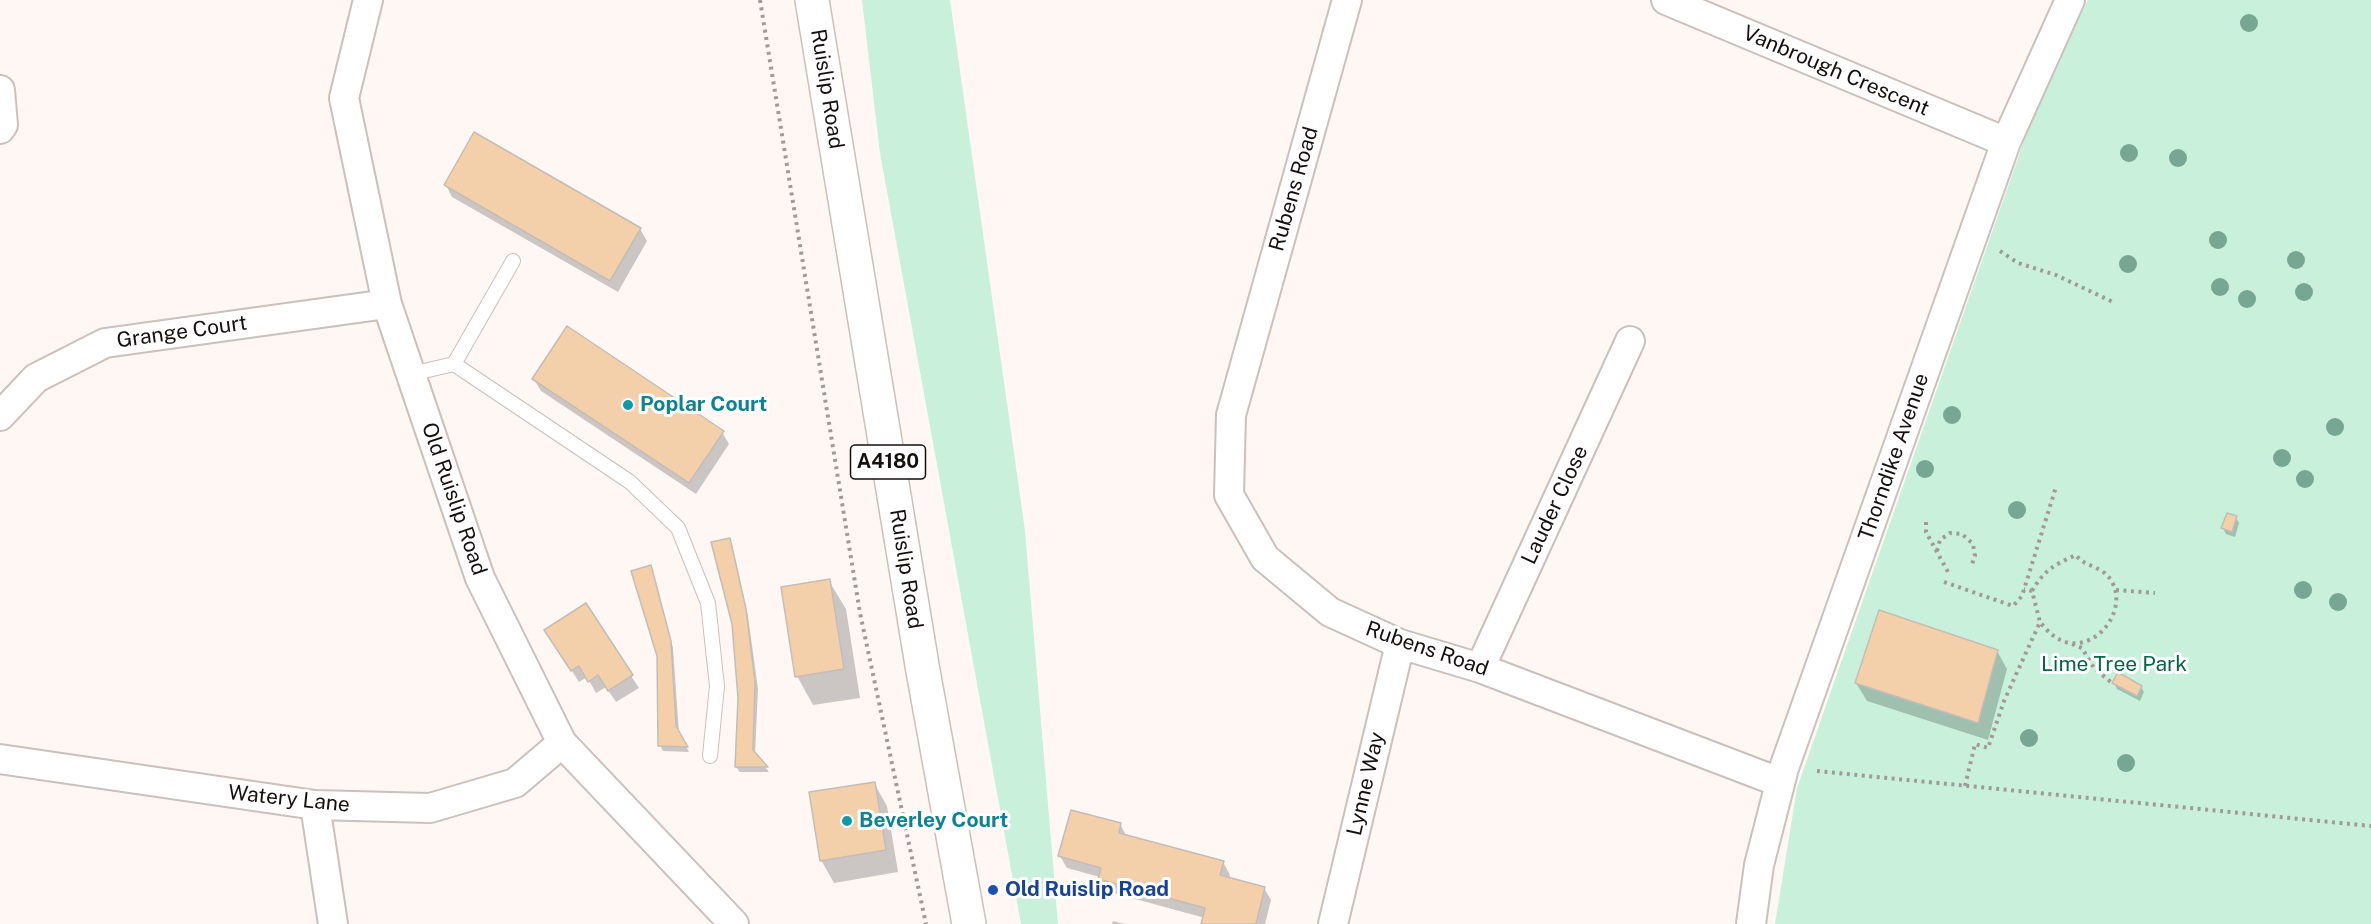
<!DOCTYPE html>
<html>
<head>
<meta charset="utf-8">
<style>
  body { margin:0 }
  canvas { display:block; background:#fef7f4 }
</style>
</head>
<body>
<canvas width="2371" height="924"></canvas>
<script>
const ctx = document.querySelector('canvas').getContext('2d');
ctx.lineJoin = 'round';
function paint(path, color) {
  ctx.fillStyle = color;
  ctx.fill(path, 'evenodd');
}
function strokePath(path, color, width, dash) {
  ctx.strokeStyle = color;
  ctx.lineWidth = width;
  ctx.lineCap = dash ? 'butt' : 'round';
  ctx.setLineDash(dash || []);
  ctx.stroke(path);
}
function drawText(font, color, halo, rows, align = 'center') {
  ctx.font = font + ' "Public Sans",sans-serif';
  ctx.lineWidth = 6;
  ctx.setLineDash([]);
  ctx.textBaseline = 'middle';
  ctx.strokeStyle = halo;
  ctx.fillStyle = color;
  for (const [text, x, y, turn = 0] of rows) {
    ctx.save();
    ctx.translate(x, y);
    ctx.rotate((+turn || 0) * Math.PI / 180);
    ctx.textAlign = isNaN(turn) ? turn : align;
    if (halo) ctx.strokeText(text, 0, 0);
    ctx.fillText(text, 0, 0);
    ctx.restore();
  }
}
paint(new Path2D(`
  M862,0h88l75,531 33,393h-37l-141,-771z
  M2088,0h283v924h-596l22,-136 240,-684z`), '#c9f0db');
paint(new Path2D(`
  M446,185l194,44 7,12 -29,51 -166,-95z
  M534,379l188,53 7,12 -33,50 -155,-103z
  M2236,518l3,5 -4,14 -9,-3 -3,-6z
  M729,540l3,5 16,71 10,73 -3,66 14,17h-29l-4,-5 3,-69z
  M650,567l23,81 6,85 10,19 -26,-1 -3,-6 -2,-89z
  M829,581l17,28 14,89 -47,7 -16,-29z
  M585,605l54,83 -23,14 -10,-15 -10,6 -9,-16 -8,5 -26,-40z
  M1997,651l10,18 -19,71 -121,-39 -11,-18z
  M2114,683l27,4 3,5 -4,9 -23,-12z
  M874,783l13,23 11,66 -64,11 -13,-23z
  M1120,824l7,13 96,25 7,13 -1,4 35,9 7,12 -6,24h-62l2,-6 -99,-27 -6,-14 -33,-9 -7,-12z
  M1113,921l12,3h-13z`), '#0003');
const building = new Path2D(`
  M474,132l167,96 -31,53 -166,-96z
  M567,326l157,105 -35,52 -157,-104z
  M2227,513l10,3 -5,16 -11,-4z
  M730,538l16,71 9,73 -2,68 15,17h-33l3,-69 -6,-74 -21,-82z
  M651,565l20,76 5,85 12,21 -30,-1 -1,-90 -26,-85z
  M830,579l14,90 -49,8 -14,-90z
  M586,603l47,72 -25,16 -10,-16 -10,7 -9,-16 -8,5 -27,-41z
  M1879,610l119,40 -20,73 -123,-40z
  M2118,672l24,14 -5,10 -25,-13z
  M875,782l11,68 -66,11 -11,-69z
  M1071,810l50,13 -2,10 105,28 -4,14 45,12 -9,37h-55l4,-16 -107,-29 3,-11 -43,-12z`);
paint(building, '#f4d0aa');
strokePath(building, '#c5bdb5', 1.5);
const lane = new Path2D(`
  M454,364l176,118 48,46 30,75 9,83 -7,70
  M411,374l43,-10 59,-103`);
const street = new Path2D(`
  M368,0l-24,98 43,206 93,274 82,165 172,181
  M1347,0l-116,415 -2,80 36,63 65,54 70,32 80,24 299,114
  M1666,0l340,142
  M0,90l3,35 -3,4
  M0,416l36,-38 69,-35 282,-39
  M1480,668l150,-327
  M0,759l315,46 115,3 85,-25 47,-40
  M315,805l18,119
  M1333,924l67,-280
  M1751,924l8,-59 25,-97 222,-626 64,-142`);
const primary = new Path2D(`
  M812,0l111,671 46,253`);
strokePath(lane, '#cbc0bb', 16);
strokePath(street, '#cbc0bb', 32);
strokePath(primary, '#cbc0bb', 36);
strokePath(new Path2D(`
  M760,0l100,613 66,311
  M2000,251l18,12 38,12 57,27
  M1926,522v10l22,40
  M1937,551l3,-11 10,-7 12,1 11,10 2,12 -4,11
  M1944,582l69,24 9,-10 34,-109
  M2116,590l39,3
  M2032,591c12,-21 22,-26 44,-36 9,13 27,10 36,27 15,27 -12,65 -42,61 -13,-2 -22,-11 -30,-21
  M2072,644l10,4 12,20 18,15
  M1817,771l554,55
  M1965,786l10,-42 13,4 16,-47 36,-79 -8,-31 -8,-2`), '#a09b98', 4, [3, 4.5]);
strokePath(lane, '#fff', 14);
strokePath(street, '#fff', 28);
strokePath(primary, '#fff', 33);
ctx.fillStyle = '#77a693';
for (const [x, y] of [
  [2249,23],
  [2129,153],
  [2178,158],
  [2218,240],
  [2296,260],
  [2128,264],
  [2220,287],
  [2304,292],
  [2247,299],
  [1952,415],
  [2335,427],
  [2282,458],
  [1925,469],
  [2305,479],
  [2017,510],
  [2303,590],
  [2338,602],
  [2029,738],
  [2126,763]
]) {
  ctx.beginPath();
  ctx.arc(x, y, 9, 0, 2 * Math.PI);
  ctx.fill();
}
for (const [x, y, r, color] of [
  [628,405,6,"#0f9aa8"],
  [847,821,6,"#0f9aa8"],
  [993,890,6,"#1a4fb4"]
]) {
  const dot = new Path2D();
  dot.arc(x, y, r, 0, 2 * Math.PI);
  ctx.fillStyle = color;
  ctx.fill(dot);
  strokePath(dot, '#fff', 2);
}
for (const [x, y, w] of [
  [888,462,75]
]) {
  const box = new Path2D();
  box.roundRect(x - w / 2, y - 17, w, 34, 4.5);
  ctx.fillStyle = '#fff';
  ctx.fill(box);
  strokePath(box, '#14100f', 1.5);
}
drawText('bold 20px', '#14100f', null, [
  ["A4180",888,462]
]);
drawText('21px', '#14100f', '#fff', [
  ["Vanbrough Crescent",1836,71,23],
  ["Ruislip Road",827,89,81],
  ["Rubens Road",1294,189,-74],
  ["Grange Court",182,332,-8],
  ["Thorndike Avenue",1894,457,-71],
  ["Old Ruislip Road",454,499,71],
  ["Lauder Close",1555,505,-65],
  ["Ruislip Road",906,569,81],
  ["Rubens Road",1427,649,19],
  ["Lynne Way",1366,784,-77],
  ["Watery Lane",289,799,6]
]);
drawText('bold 21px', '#0d838f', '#fff', [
  ["Poplar Court",640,405],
  ["Beverley Court",859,821]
], 'left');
drawText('21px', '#086444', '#fff', [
  ["Lime Tree Park",2114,665]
]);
drawText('bold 21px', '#164399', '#fff', [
  ["Old Ruislip Road",1005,890]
], 'left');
</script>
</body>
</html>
